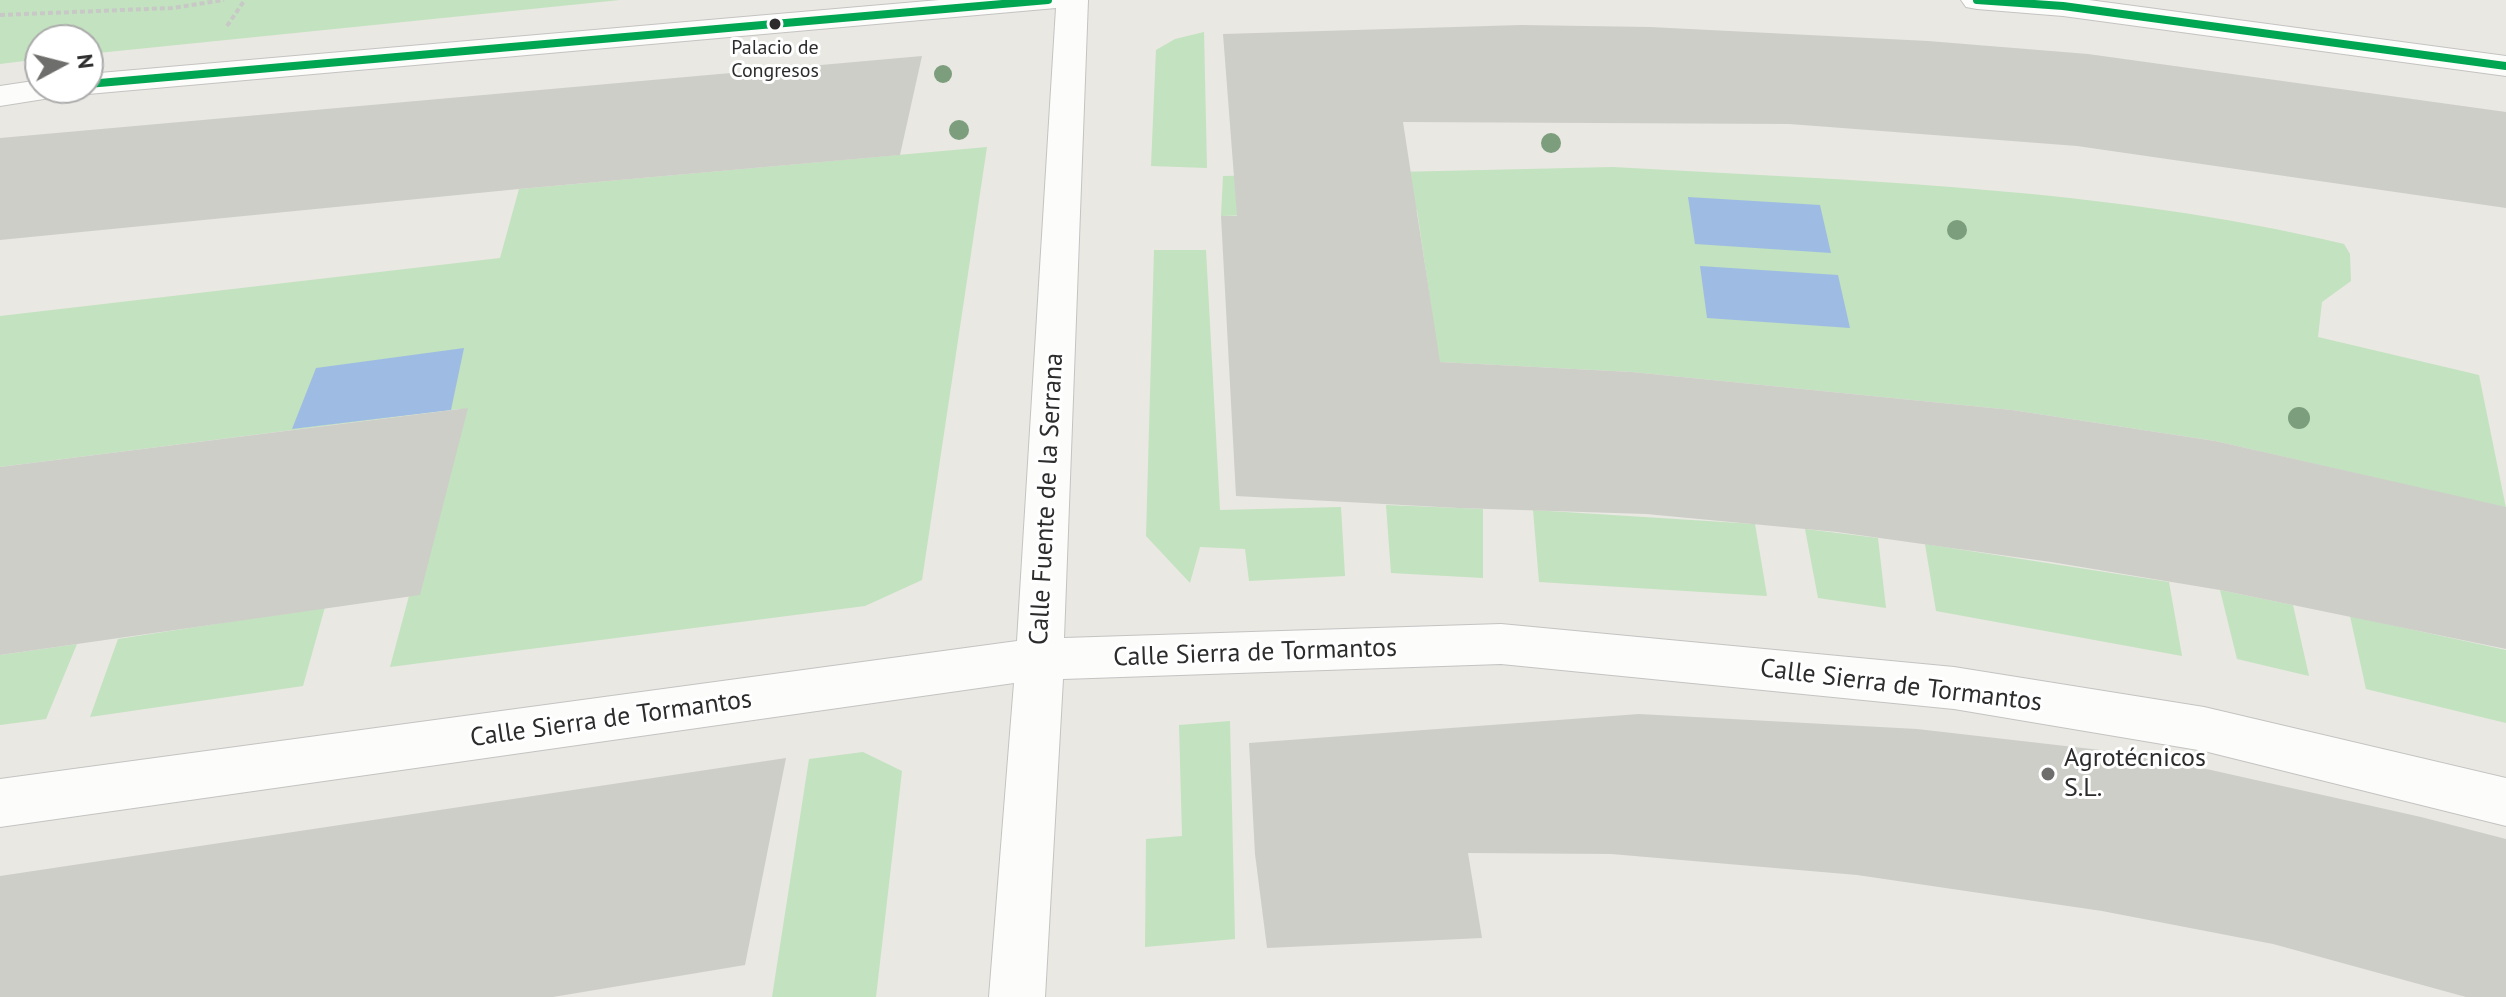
<!DOCTYPE html>
<html>
<head>
<meta charset="utf-8">
<style>
  body { margin:0 }
  #map { position:relative; width:2506px; height:997px; overflow:hidden; background:#e9e8e3; font-family:"PT Sans",sans-serif }
  canvas { display:block }
  .north { position:absolute; left:24px; top:24px; width:80px; height:80px; box-sizing:border-box; background:#fff; border:2px solid #ababab; border-radius:50%; rotate:83deg; font-size:22px; font-weight:700; line-height:32px; text-align:center; color:#2c2c2c }
  .north::after { content:''; display:block; margin:auto; width:28px; height:36px; background:#6e6e6c; clip-path:polygon(50% 0,100% 100%,50% 72%,0 100%) }
</style>
</head>
<body>
<div id="map">
<canvas width="2506" height="997"></canvas>
<div class="north">N</div>
</div>
<script>
const ctx = document.querySelector('canvas').getContext('2d');
ctx.lineJoin = 'round';
function paint(path, color) {
  ctx.fillStyle = color;
  ctx.fill(path, 'evenodd');
}
function strokePath(path, color, width, dash) {
  ctx.strokeStyle = color;
  ctx.lineWidth = width;
  ctx.lineCap = dash ? 'butt' : 'round';
  ctx.setLineDash(dash || []);
  ctx.stroke(path);
}
function drawText(font, color, halo, rows, align = 'center') {
  ctx.font = font + ' "PT Sans",sans-serif';
  ctx.lineWidth = 6;
  ctx.setLineDash([]);
  ctx.textBaseline = 'middle';
  ctx.strokeStyle = halo;
  ctx.fillStyle = color;
  for (const [text, x, y, turn = 0] of rows) {
    ctx.save();
    ctx.translate(x, y);
    ctx.rotate((+turn || 0) * Math.PI / 180);
    ctx.textAlign = isNaN(turn) ? turn : align;
    if (halo) ctx.strokeText(text, 0, 0);
    ctx.fillText(text, 0, 0);
    ctx.restore();
  }
}
paint(new Path2D(`
  M0,0h620l-532,54v-14h-48v19l-40,5z
  M1204,32l3,136 -56,-2 5,-116 19,-11z
  M987,147l-65,433 -57,26 -475,61 69,-258 -459,58v-151l500,-58 19,-69z
  M1613,167c244,14 492,20 731,77l6,10 1,27 -29,21 -4,35 161,38 27,133 -291,-67 -203,-31 -380,-38 -193,-10 -22,-152 -196,6 2,-40z
  M1154,250h52l14,260 121,-3 4,69 -96,5 -4,-32 -45,-2 -10,36 -44,-47z
  M1386,505l97,4v69l-92,-5z
  M1533,510l222,14 12,72 -228,-14z
  M1805,529l73,9 8,70 -68,-10z
  M1925,544l244,38 13,74 -246,-45z
  M2220,590l73,15 16,71 -72,-17z
  M325,607l-22,79 -213,31 28,-78z
  M2350,616l156,34v73l-140,-34z
  M77,644l-31,75 -46,6v-70z
  M1230,721l5,218 -90,8 1,-108 36,-3 -3,-111z
  M863,752l39,19 -26,226h-104l37,-238z`), '#c3e2bf');
paint(new Path2D(`
  M1688,197l132,8 11,48 -136,-9z
  M1700,266l138,9 12,53 -143,-10z
  M464,348l-13,62 -159,19 24,-61z`), '#9ebce3');
paint(new Path2D(`
  M1521,25l129,2 278,14 160,13 418,58v96l-429,-62 -248,-19 -40,-3 -386,-2 37,240 192,10 380,38 203,31 291,66v142l-286,-59 -169,-28 -214,-30 -191,-18 -188,-6 -222,-12 -15,-280h16l-14,-182z
  M922,56l-22,99 -381,34 -519,51v-102z
  M468,408l-48,187 -420,60v-188z
  M1639,714l278,15 227,26 277,62 85,22v158h-40l-193,-53 -171,-33 -245,-36 -246,-21 -143,-1 14,85 -215,10 -12,-94 -6,-111z
  M786,758l-41,207 -192,32h-553v-121z`), '#cecec9');
const street = new Path2D(`
  M939,0h149l-24,638 437,-14 453,43 250,40 302,71v48l-302,-75 -250,-42 -453,-45 -438,15 -18,318h-56l25,-314 -1014,144v-48l1017,-138 39,-633 -968,86 -14,-6 -5,7 -69,11v-20l40,-6v8h48v-14z
  M1961,0h128l417,56v20l-443,-60 -86,-7 -11,-2z`);
strokePath(street, '#c4c3c2', 2);
strokePath(new Path2D(`
  M0,15l172,-7 52,-8
  M227,26l17,-25`), '#c8c8c7', 4, [5, 3]);
paint(street, '#fcfcfb');
strokePath(new Path2D(`
  M1977,0l86,6 443,60
  M88,84l960,-84`), '#00a651', 8);
ctx.fillStyle = '#7c9e7d';
for (const [x, y, r] of [
  [943,74,9],
  [959,130,10],
  [1551,143,10],
  [1957,230,10],
  [2299,418,11]
]) {
  ctx.beginPath();
  ctx.arc(x, y, r, 0, 2 * Math.PI);
  ctx.fill();
}
for (const [x, y, r, color] of [
  [775,24,7,"#2c2c2c"],
  [2048,774,8,"#6e6e6c"]
]) {
  const dot = new Path2D();
  dot.arc(x, y, r, 0, 2 * Math.PI);
  ctx.fillStyle = color;
  ctx.fill(dot);
  strokePath(dot, '#fff', 3);
}
drawText('20px', '#2c2c2c', '#fff', [
  ["Palacio de",775,48],
  ["Congresos",775,71]
]);
drawText('26px', '#2c2c2c', '#fff', [
  ["Calle Fuente de la Serrana",1047,499,-87],
  ["Calle Sierra de Tormantos",1255,653,-2],
  ["Calle Sierra de Tormantos",1901,686,7],
  ["Calle Sierra de Tormantos",611,719,-8]
]);
drawText('26px', '#2c2c2c', '#fff', [
  ["Agrotécnicos",2064,759],
  ["S.L.",2064,789]
], 'left');
</script>
</body>
</html>
